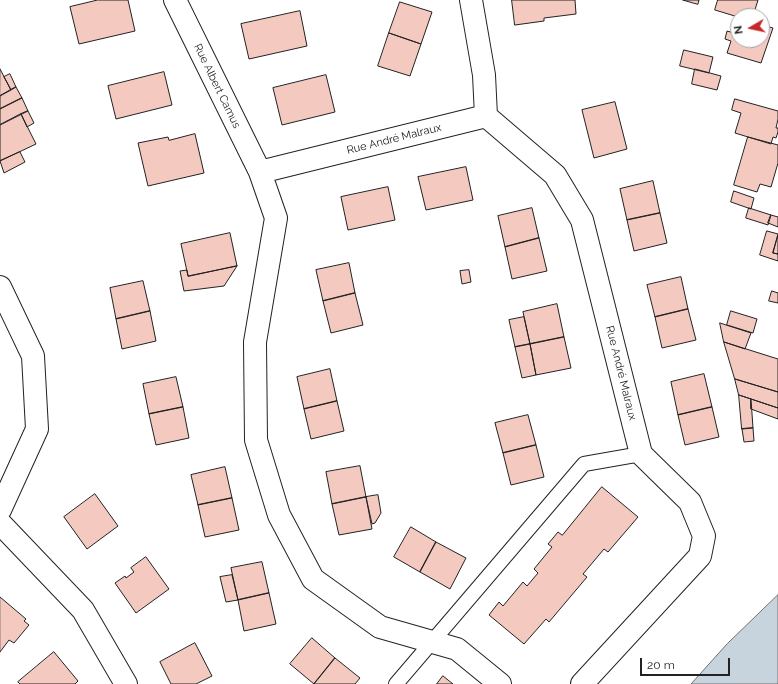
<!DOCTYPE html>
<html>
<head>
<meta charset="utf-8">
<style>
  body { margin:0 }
  #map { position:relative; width:778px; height:684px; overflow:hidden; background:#fff; font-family:Raleway,sans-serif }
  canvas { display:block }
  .north { position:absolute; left:730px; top:8px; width:40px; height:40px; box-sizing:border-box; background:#fff; border:1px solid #a7a7a7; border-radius:50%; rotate:261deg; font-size:11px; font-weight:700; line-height:16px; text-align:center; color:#222 }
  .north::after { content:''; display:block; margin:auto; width:14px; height:18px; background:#c62828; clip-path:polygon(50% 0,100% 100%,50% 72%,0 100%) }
  .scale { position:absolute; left:640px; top:658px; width:90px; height:18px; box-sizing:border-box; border:2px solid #222; border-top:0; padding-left:5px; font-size:12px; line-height:14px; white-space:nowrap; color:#222; -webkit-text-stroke:3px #fff; paint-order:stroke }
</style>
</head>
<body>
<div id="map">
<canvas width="778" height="684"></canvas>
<div class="north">N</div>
<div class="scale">20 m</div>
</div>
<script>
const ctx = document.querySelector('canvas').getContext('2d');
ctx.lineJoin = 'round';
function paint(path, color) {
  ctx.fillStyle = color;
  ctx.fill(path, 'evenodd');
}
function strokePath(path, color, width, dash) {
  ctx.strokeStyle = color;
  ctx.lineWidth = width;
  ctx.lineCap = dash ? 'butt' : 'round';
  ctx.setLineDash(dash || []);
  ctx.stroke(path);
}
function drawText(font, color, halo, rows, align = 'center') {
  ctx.font = font + ' Raleway,sans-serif';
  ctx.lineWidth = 3;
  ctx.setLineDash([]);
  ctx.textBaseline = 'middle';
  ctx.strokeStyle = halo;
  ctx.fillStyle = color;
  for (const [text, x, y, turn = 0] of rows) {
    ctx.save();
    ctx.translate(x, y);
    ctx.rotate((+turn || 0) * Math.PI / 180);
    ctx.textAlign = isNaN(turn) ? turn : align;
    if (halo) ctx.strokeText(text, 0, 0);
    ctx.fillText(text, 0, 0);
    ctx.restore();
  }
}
const water = new Path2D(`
  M778,595v89h-87l36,-40z`);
paint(water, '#c7d3dd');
strokePath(water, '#6f6f6f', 1);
const building = new Path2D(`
  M98,0h30l7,31 -56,13 -9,-37z
  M512,0h63l1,14 -32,4v3l-29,4z
  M683,0h16l-1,4z
  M718,0h40l-5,16h-15v1l-23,-7z
  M400,2l32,10 -11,32 -32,-11z
  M300,11l7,35 -58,13 -8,-35z
  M738,20v20h24v-15l11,3 -12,35 -34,-10 4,-12 -6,-2 2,-8 7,2z
  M389,33l32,11 -11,32 -32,-10z
  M684,50l29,7 -4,16 -29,-7z
  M0,69l11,21 -11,6z
  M695,69l26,7 -4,14 -25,-6z
  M164,72l8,33 -56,14 -8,-33z
  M10,74l6,13 -5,3 -7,-13z
  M326,75l9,37 -53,13 -9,-37z
  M16,87l6,11 -22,11v-13z
  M22,98l6,13 -28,14v-16z
  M735,99l43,12v8l-2,9h2v4l-2,6 -3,-1 -2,7 -36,-11 6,-20 -9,-3z
  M615,102l12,47 -33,9 -12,-48z
  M28,111l6,12 -7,4 -6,-13z
  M21,114l15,30 -36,17v-36z
  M195,134l9,39 -56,13 -10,-43 30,-6 1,3z
  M748,137l30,8v18l-7,24 -11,-3 -3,8 -23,-7z
  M20,152l5,10 -21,11 -4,-12z
  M466,167l7,33 -47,10 -8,-33z
  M653,181l7,32 -33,7 -7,-31z
  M388,187l7,33 -47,10 -7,-33z
  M734,191l20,7 -3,11 -20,-7z
  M532,208l7,30 -34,9 -7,-31z
  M749,208l22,7 -3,10 -22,-7z
  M660,213l7,30 -33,8 -7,-31z
  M771,215l7,2v10l-10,-4z
  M767,231l11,3 -5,19 5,1v7l-18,-6z
  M230,233l7,33 -49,10 -7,-32z
  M778,235v19l-5,-1z
  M539,238l8,33 -35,8 -7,-32z
  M349,263l6,30 -32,8 -7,-31z
  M237,266l-13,20 -40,5 -4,-20 7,-1 1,6z
  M469,270l2,12 -9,2 -2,-13z
  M681,277l7,32 -33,8 -8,-32z
  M143,281l7,30 -34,8 -6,-31z
  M772,291l6,2v10l-9,-2z
  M355,293l8,32 -32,8 -8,-32z
  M557,304l7,33 -34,7 -7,-32z
  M688,309l8,31 -34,8 -7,-31z
  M150,311l6,30 -34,8 -6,-30z
  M731,311l26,8 -4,14 -26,-8z
  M524,317l6,27 -15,3 -6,-27z
  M720,323l31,10 -6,16 -21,-7z
  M564,337l7,31 -35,7 -6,-31z
  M724,342l54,17v33l-43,-13z
  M530,344l6,31 -14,3 -7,-31z
  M330,369l7,32 -33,8 -7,-32z
  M704,374l8,33 -34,8 -7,-33z
  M176,377l7,30 -34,7 -6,-30z
  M735,379l43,13v16l-39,-13z
  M739,395l12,4 2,29 -11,1z
  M751,399l27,9v11l-27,-10z
  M337,401l7,30 -33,8 -7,-30z
  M183,407l6,31 -33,7 -7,-31z
  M712,407l7,30 -34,8 -7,-30z
  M528,415l8,30 -33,8 -8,-30z
  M753,428l1,13 -10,1 -2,-13z
  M536,445l8,32 -33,8 -8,-32z
  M360,466l6,31 -34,7 -6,-32z
  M225,467l7,31 -34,7 -7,-30z
  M602,487l36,30 -30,35 -4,-3 -21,25 4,3 -38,45 -3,-3 -22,25 -35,-29 10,-13 4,4 20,-24 4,4 11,-13 -4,-4 18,-22 -4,-3 10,-12 4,3z
  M95,494l23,32 -31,23 -23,-32z
  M378,495l3,18 -6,10 -3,1 -6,-27z
  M366,497l6,32 -33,6 -7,-31z
  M232,498l7,32 -34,7 -7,-32z
  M411,527l25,15 -16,30 -26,-15z
  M436,542l30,16 -16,31 -30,-17z
  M146,557l23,32 -33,24 -21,-30 10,-7 1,2 8,-6 -3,-4z
  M262,562l7,31 -31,7 -7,-32z
  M232,575l6,25 -12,2 -6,-25z
  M269,593l7,31 -32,7 -6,-31z
  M0,597l26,22 -2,2 5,4 -15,18 -5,-3 -9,12z
  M312,638l23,20 -21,26 -24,-20z
  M195,643l17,33 -16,8h-25l-11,-22z
  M54,652l24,29 -3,3h-55l-2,-2z
  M335,658l25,20 -5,6h-41z
  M443,676l10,8h-16z`);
paint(building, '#f3c9c0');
strokePath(building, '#222', 1);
const service = new Path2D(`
  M396,684l188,-220 57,-10`);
const minor = new Path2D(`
  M175,0l85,172
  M471,0l13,75 2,41
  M0,287l33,69 4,73 -37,81
  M0,523l83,87 43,74
  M500,684l-43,-35 -77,-22 -67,-48 -34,-64 -23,-75 -1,-98 21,-124 -16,-46 226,-56 69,59 27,45 59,234 49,48 14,34 -4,20 -118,128`);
strokePath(service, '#222', 16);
strokePath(minor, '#222', 24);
strokePath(service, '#fff', 14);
strokePath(minor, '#fff', 22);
drawText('11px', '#222', '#fff', [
  ["Rue Albert Camus",217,86,64],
  ["Rue André Malraux",394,139,-14],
  ["Rue André Malraux",621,373,76]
]);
</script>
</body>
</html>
